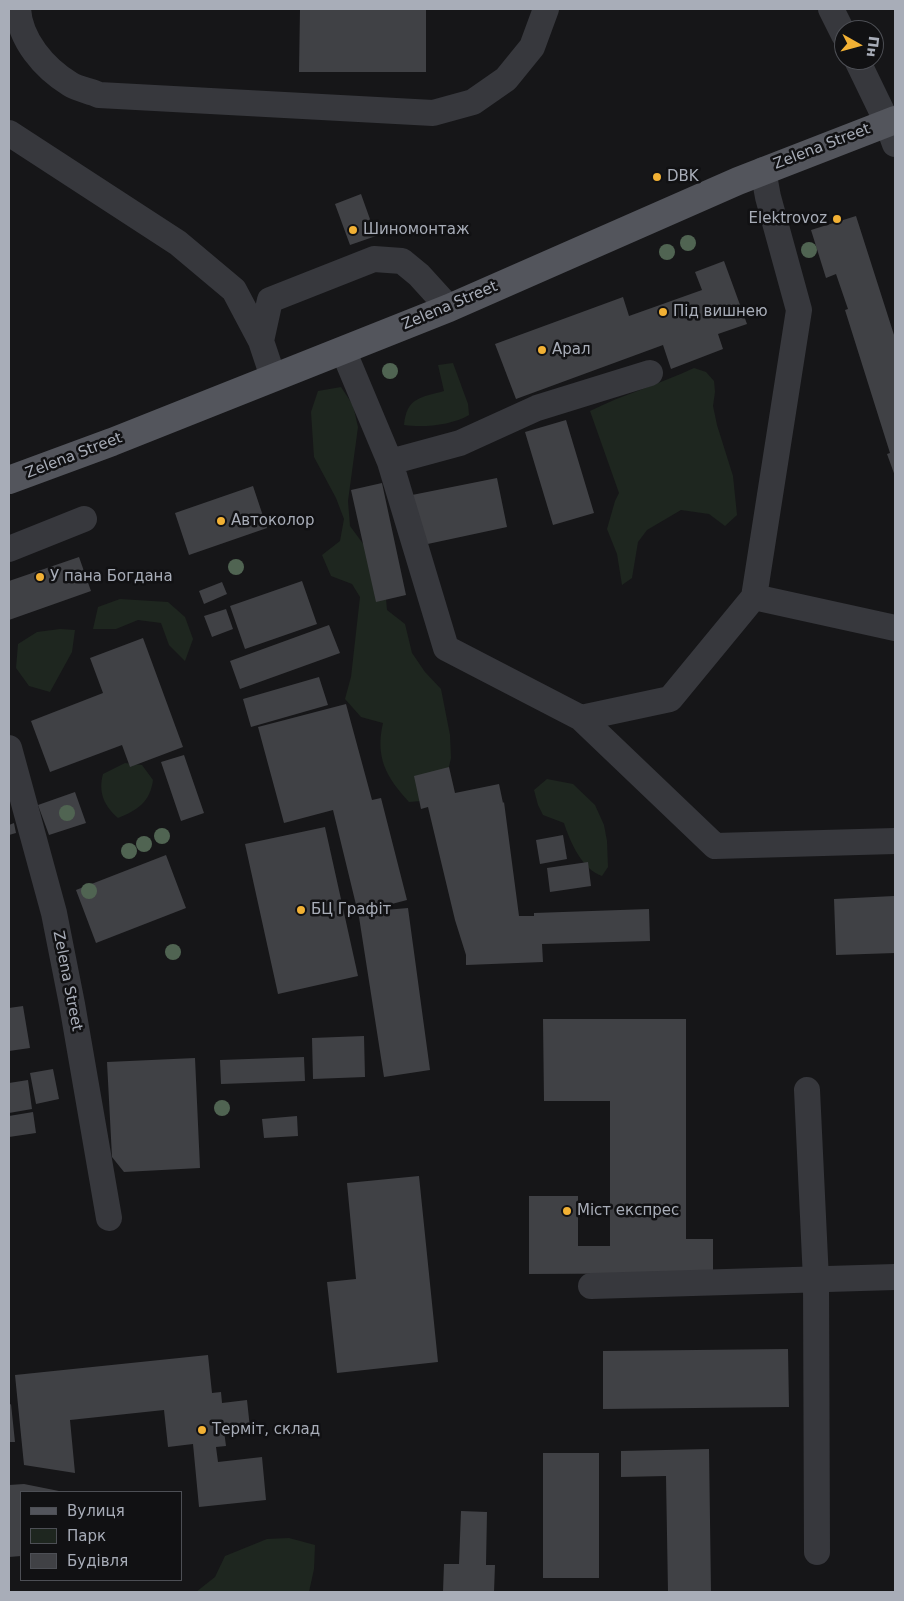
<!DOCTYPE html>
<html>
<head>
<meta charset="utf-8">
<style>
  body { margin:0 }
  #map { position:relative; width:904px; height:1601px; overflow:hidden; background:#161618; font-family:"DejaVu Sans",sans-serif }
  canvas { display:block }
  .frame { position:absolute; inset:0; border:10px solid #a8adb8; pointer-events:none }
  .legend { position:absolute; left:20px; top:1491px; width:162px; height:90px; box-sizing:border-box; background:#111113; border:1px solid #4d4f55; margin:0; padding:6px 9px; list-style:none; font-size:15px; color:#a8adb8 }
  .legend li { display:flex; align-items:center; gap:10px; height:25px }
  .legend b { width:25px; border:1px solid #4d4f55 }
  .north { position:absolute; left:834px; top:20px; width:50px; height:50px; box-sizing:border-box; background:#111113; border:1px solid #4d4f55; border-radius:50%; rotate:97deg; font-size:14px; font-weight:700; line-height:20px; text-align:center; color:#a8adb8 }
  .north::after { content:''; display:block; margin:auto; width:18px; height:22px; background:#f2b134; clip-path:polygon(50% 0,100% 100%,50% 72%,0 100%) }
</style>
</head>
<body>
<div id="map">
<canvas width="904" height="1601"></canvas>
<div class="frame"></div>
<ul class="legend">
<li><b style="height:6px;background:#53555c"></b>Вулиця</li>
<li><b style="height:14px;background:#1e261f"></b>Парк</li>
<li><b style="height:14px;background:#404145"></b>Будівля</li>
</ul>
<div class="north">Пн</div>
</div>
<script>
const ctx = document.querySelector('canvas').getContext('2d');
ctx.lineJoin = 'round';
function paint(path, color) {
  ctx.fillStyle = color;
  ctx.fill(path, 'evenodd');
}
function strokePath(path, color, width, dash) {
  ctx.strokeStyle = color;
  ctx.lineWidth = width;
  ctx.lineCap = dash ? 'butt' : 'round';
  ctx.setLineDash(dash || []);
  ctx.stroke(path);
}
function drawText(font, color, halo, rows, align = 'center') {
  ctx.font = font + ' "DejaVu Sans",sans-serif';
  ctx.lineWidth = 5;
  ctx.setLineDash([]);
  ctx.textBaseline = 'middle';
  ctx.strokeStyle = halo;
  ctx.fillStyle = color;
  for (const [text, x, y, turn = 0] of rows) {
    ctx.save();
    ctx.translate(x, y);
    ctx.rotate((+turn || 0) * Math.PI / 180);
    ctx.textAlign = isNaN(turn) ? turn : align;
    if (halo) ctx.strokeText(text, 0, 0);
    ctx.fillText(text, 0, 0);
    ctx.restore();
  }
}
paint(new Path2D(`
  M453,363l15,41 1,11c-17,10 -45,13 -65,10 3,-28 16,-27 40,-34l-6,-26z
  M694,368l12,4 8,9 1,11 -2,14 4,19 16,51 4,39 -12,11 -16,-12 -28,-4 -34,20 -9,12 -6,36 -10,7 -5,-31 -10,-25 8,-28 4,-8 -29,-82c34,-17 70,-27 104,-43z
  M341,387l12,18 5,22 -10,74 2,25 28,38 7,23 2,23 18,14 7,29 13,19 16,17 9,46 1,23 -5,22 -13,20 -24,2c-23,-25 -34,-45 -26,-79l-22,-6 -16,-18 6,-22 9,-80 -8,-13 -21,-8 -9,-21 18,-14 4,-22 -8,-21 -22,-41 -3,-45 7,-21z
  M120,599l48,3 17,15 8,22 -8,22 -16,-16 -8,-22 -23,-3 -22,9h-23l5,-22z
  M60,629l15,1 -3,22 -22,40 -21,-6 -13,-18 2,-24 19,-12z
  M125,763l17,2 11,15c-3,22 -15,30 -35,38 -14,-12 -20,-26 -15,-44z
  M547,779l26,5 22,21 9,20 3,16 1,26 -6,9c-20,-7 -32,-34 -38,-53l-21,-8 -5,-10 -4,-15z
  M289,1538l26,7 -1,24 -5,23h-113l19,-15 10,-21 42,-17z`), '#1e261f');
paint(new Path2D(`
  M300,9h126v63h-127z
  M361,194l15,42 -26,9 -15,-41z
  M856,216l39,122v138l-8,-22 3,-1 -45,-143 3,-1 -12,-35 -10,4 -15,-48z
  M724,261l23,63 -29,10 5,15 -52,20 -8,-24 -147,54 -21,-55 128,-47 6,19 73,-26 -7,-18z
  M566,420l28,93 -41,12 -28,-93z
  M497,478l10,49 -84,18 -11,-50z
  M382,483l24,112 -30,7 -25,-112z
  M253,486l14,42 -78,27 -14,-42z
  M79,557l12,34 -82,29v-39z
  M302,581l15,43 -72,25 -15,-43z
  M222,582l5,12 -23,10 -5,-13z
  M226,609l7,20 -21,8 -8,-21z
  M329,625l11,28 -100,36 -10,-28z
  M143,638l40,109 -53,20 -8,-22 -72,27 -19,-51 72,-28 -13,-35z
  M319,677l9,28 -77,22 -8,-28z
  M346,704l26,96 9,-2 26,102 -23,6 1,4 23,-2 22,162 -46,7 -25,-160 -26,-107 -49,13 -26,-96z
  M184,755l20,58 -23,8 -20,-59z
  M449,767l6,26 44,-9 4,19 1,-1 15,114h15v-3l115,-4 1,32 -108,3 1,18 -77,3v-10l-11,-35 -27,-113 -7,2 -7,-33z
  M75,792l11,31 -37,12 -11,-30z
  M14,823l2,10 -7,2v-10z
  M325,827l33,149 -80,18 -33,-150z
  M563,835l4,24 -27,5 -4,-24z
  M166,855l20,53 -90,35 -20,-53z
  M588,862l3,24 -41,6 -3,-24z
  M894,896l1,57 -59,2 -2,-56z
  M23,1006l7,42 -21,3v-43z
  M543,1019h143v220h27v34l-184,1v-78h49v50h32v-145h-66z
  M364,1036l1,41 -52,2 -1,-41z
  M304,1057l1,24 -84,3 -1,-24z
  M195,1058l5,110 -76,4 -12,-15 -5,-95z
  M53,1069l6,30 -23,5 -6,-31z
  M28,1080l4,29 -23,4v-30z
  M33,1112l3,21 -27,4v-21z
  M297,1116l1,20 -34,2 -2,-19z
  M419,1176l19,186 -101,11 -10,-91 29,-3 -9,-96z
  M788,1349l1,58 -186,2v-58z
  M208,1355l4,38 9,-1 1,11 25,-3 3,28 -26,3 2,15 -10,1 2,15 44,-5 4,43 -67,7 -6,-63 -25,3 -4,-37 -94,10 5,53 -51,-8 -9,-90z
  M11,1404l4,38h-6v-37z
  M709,1449l2,143h-43l-2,-116 -45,1v-26z
  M543,1453h56v125h-56z
  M24,1484l40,8h-43v64l-12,1v-72z
  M461,1511l26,1 -1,53h9l-1,27h-51l1,-28h15z`), '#404145');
strokePath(new Path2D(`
  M18,9c2,31 26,59 52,75 8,5 20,7 29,11l334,18 40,-11 33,-23 26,-32 14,-38
  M831,9l13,26
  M857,60l30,62 8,22
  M9,133l169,110 56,47 27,51 12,36
  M261,341l9,-41 104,-41 28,2 17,14 30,33
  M343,350l47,112 56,186 135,70 89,-19 84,-102 45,-287 -31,-113 -5,-27
  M390,462l70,-19 77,-35 113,-35
  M9,549l75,-30
  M754,597l141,31
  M581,718l134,128 180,-5
  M9,748l45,165 18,91 37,214
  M807,1090l9,190 1,272
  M591,1286l304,-9`), '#37383d', 26);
strokePath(new Path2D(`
  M9,480l103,-38 337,-134 289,-127 157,-61`), '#53555c', 28);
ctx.fillStyle = '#506452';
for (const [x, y] of [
  [688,243],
  [809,250],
  [667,252],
  [390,371],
  [236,567],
  [67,813],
  [162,836],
  [144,844],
  [129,851],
  [89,891],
  [173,952],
  [222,1108]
]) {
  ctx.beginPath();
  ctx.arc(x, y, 8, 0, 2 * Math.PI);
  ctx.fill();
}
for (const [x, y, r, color] of [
  [657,177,5,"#f2b134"],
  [837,219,5,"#f2b134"],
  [353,230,5,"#f2b134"],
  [663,312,5,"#f2b134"],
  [542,350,5,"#f2b134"],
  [221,521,5,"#f2b134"],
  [40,577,5,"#f2b134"],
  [301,910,5,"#f2b134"],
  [567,1211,5,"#f2b134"],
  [202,1430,5,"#f2b134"]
]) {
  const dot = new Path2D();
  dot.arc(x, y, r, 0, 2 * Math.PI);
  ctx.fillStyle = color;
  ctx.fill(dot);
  strokePath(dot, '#111113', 2);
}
drawText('15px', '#a8adb8', '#111113', [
  ["Zelena Street",822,147,-21],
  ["Zelena Street",450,306,-23],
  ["Zelena Street",74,456,-21],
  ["Zelena Street",67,981,79]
]);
drawText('15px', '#a8adb8', '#111113', [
  ["DBK",667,177],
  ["Elektrovoz",827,219,"right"],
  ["Шиномонтаж",363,230],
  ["Під вишнею",673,312],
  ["Арал",552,350],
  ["Автоколор",231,521],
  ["У пана Богдана",50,577],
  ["БЦ Графіт",311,910],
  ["Міст експрес",577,1211],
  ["Терміт, склад",212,1430]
], 'left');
</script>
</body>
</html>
